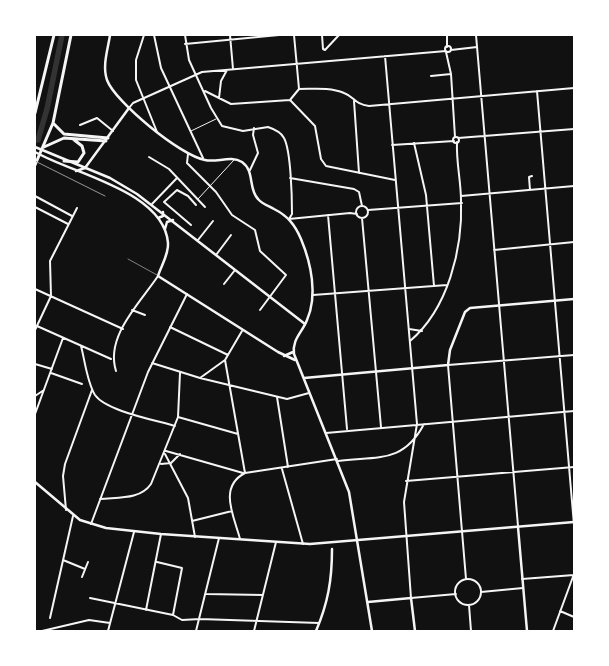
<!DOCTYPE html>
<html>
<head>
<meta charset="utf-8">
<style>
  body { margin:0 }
  #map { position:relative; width:609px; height:666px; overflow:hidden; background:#111; font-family:"IBM Plex Sans",sans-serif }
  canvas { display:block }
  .frame { position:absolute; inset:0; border:36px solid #fff; pointer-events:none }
</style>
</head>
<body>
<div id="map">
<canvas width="609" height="666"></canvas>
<div class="frame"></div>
</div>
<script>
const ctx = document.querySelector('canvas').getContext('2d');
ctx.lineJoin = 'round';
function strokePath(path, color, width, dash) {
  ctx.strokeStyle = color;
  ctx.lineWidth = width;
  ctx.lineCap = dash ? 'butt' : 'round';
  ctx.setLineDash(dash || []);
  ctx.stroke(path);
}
strokePath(new Path2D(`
  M38,140l9,-31 15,-74`), '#333', 5.5);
strokePath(new Path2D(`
  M128,259l29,16`), '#f5f5f5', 0.5);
strokePath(new Path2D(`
  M191,131l25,-12
  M198,199l36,-39`), '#f5f5f5', 1);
strokePath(new Path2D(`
  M144,35l-8,25v20l21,52
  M154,35l7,33 42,90
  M185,35l4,25 22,48 11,18 21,5 25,-4c6,2 13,5 16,11 7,13 8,60 8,76l-3,5
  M230,35l3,34
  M322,35l1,14 2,1 14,-15
  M476,35l42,491
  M185,44l94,-9
  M445 49a3 3 0 1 1 6 0a3 3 0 1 1-6 0Z
  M447,47v-12
  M451,50l26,-3
  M446,52l5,22 4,63
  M385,56l32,368 -13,78 7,96 45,-4
  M431,76l20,-2
  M299,89c15,0 31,-2 45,4 11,4 10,11 25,13l205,-18
  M205,91l26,13 59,-4 25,26 6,33 5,7 69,14
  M537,91l37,434
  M219,98l2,-17 6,-11
  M290,100l9,-11 -5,-54
  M354,101l5,72
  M129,108l4,-5 69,-31 244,-21
  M80,125l17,-7 16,13
  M453 140a3 3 0 1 1 6 0a3 3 0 1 1-6 0Z
  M458,138l116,-9
  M414,143l12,52 8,91
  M392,145l62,-4
  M188,154l-1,9 29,29 16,23 23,15 5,21 26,24 -26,35
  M149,157l20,12 36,38
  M250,170l8,-17 -5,-18 1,-7
  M290,178l64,11 5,3 3,14
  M530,190l-1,-13 3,-1
  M35,196l37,20
  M461,196l113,-10
  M152,204l25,-26
  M356 212a6 6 0 1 1 12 0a6 6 0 1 1-12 0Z
  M35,207l33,17
  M368,210l94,-7
  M328,215l19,214
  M362,218l19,209
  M289,219l61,-6 7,1
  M191,225l-27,-23 13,-12 11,6 8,9
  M198,240l15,-19
  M494,250l80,-8
  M216,255l15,-20
  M224,284l11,-14
  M35,289l88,40
  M313,295l134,-10
  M132,310l13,5
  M37,326l74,33
  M170,327l58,28
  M409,329l13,2
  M35,330l16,-34 -1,-35 27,-53
  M410,341c38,-32 53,-92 51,-141 0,-19 -5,-38 -4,-58
  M81,346c4,15 6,36 14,49 11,16 60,25 80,31
  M225,360l20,113
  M152,363l48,15 87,21 22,-6
  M35,364l17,5
  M116,371c-11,-35 24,-68 42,-95
  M51,373l31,11
  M200,378l25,-18 17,-29
  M35,396l9,-6
  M277,397l11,70
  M35,414l28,-76
  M178,417l60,17
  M326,433l248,-22
  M166,451l77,22
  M165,454l23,44 7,39
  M338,461c39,-5 65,3 86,-37
  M161,464l10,-1 9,-9
  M282,469l21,75
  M406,481l168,-14
  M100,499c18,-2 40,1 51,-15l27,-67 2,-44
  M66,510l-3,-34 2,-12 27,-74
  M192,521l40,-10
  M91,524l57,-152 39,-78
  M240,539c-6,-23 -22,-52 5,-66l92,-14
  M63,560l22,9
  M157,562l25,6 -9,47
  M82,577l6,-15
  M466,579l-18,-214 126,-10
  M522,579l52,-4
  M455 592a13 13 0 1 1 26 0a13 13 0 1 1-26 0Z
  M481,592l42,-4
  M206,594l57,1
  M90,598l83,17 9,5 18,-1 119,4
  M469,605l2,26
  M146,610l15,-76
  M560,611l14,6
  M50,618l23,-102
  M42,631l47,-11 21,3
  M108,631l26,-99
  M196,631l23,-93
  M254,631l22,-89
  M553,631l21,-57`), '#f5f5f5', 2);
strokePath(new Path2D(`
  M35,147l75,31 27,16 168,130
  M35,152c38,22 129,39 133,91 1,11 -7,23 -10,33l120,76 17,8
  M76,171l9,-3 44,-60
  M158,218l5,-2v-4
  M165,229l2,-7 6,-2
  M304,378l144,-13 2,-15 15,-38 5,-4 104,-9
  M518,527l9,104
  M368,602l43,-4 4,33`), '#f5f5f5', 2.5);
strokePath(new Path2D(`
  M110,35c-2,14 -8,31 -3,45 8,22 74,76 98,80 11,3 26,-5 37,2 13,9 6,27 16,37 4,5 11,7 16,10 14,7 21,16 27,30 10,24 17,56 6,81 -5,13 -15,19 -13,34l55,138 23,139
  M284,356l9,-4
  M35,482l45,38 26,8 55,6 149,10 264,-22
  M316,631c12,-28 16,-51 16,-82`), '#f5f5f5', 2.5);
strokePath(new Path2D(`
  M35,113l19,-78
  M53,123l11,11 44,4
  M44,147l20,-9 42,3
  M64,161l14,1 6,-9 -2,-7 -9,-7
  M35,165l18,-42 18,-88`), '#f5f5f5', 3);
strokePath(new Path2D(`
  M35,161l70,35`), '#9a9a9a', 1);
</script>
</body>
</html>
